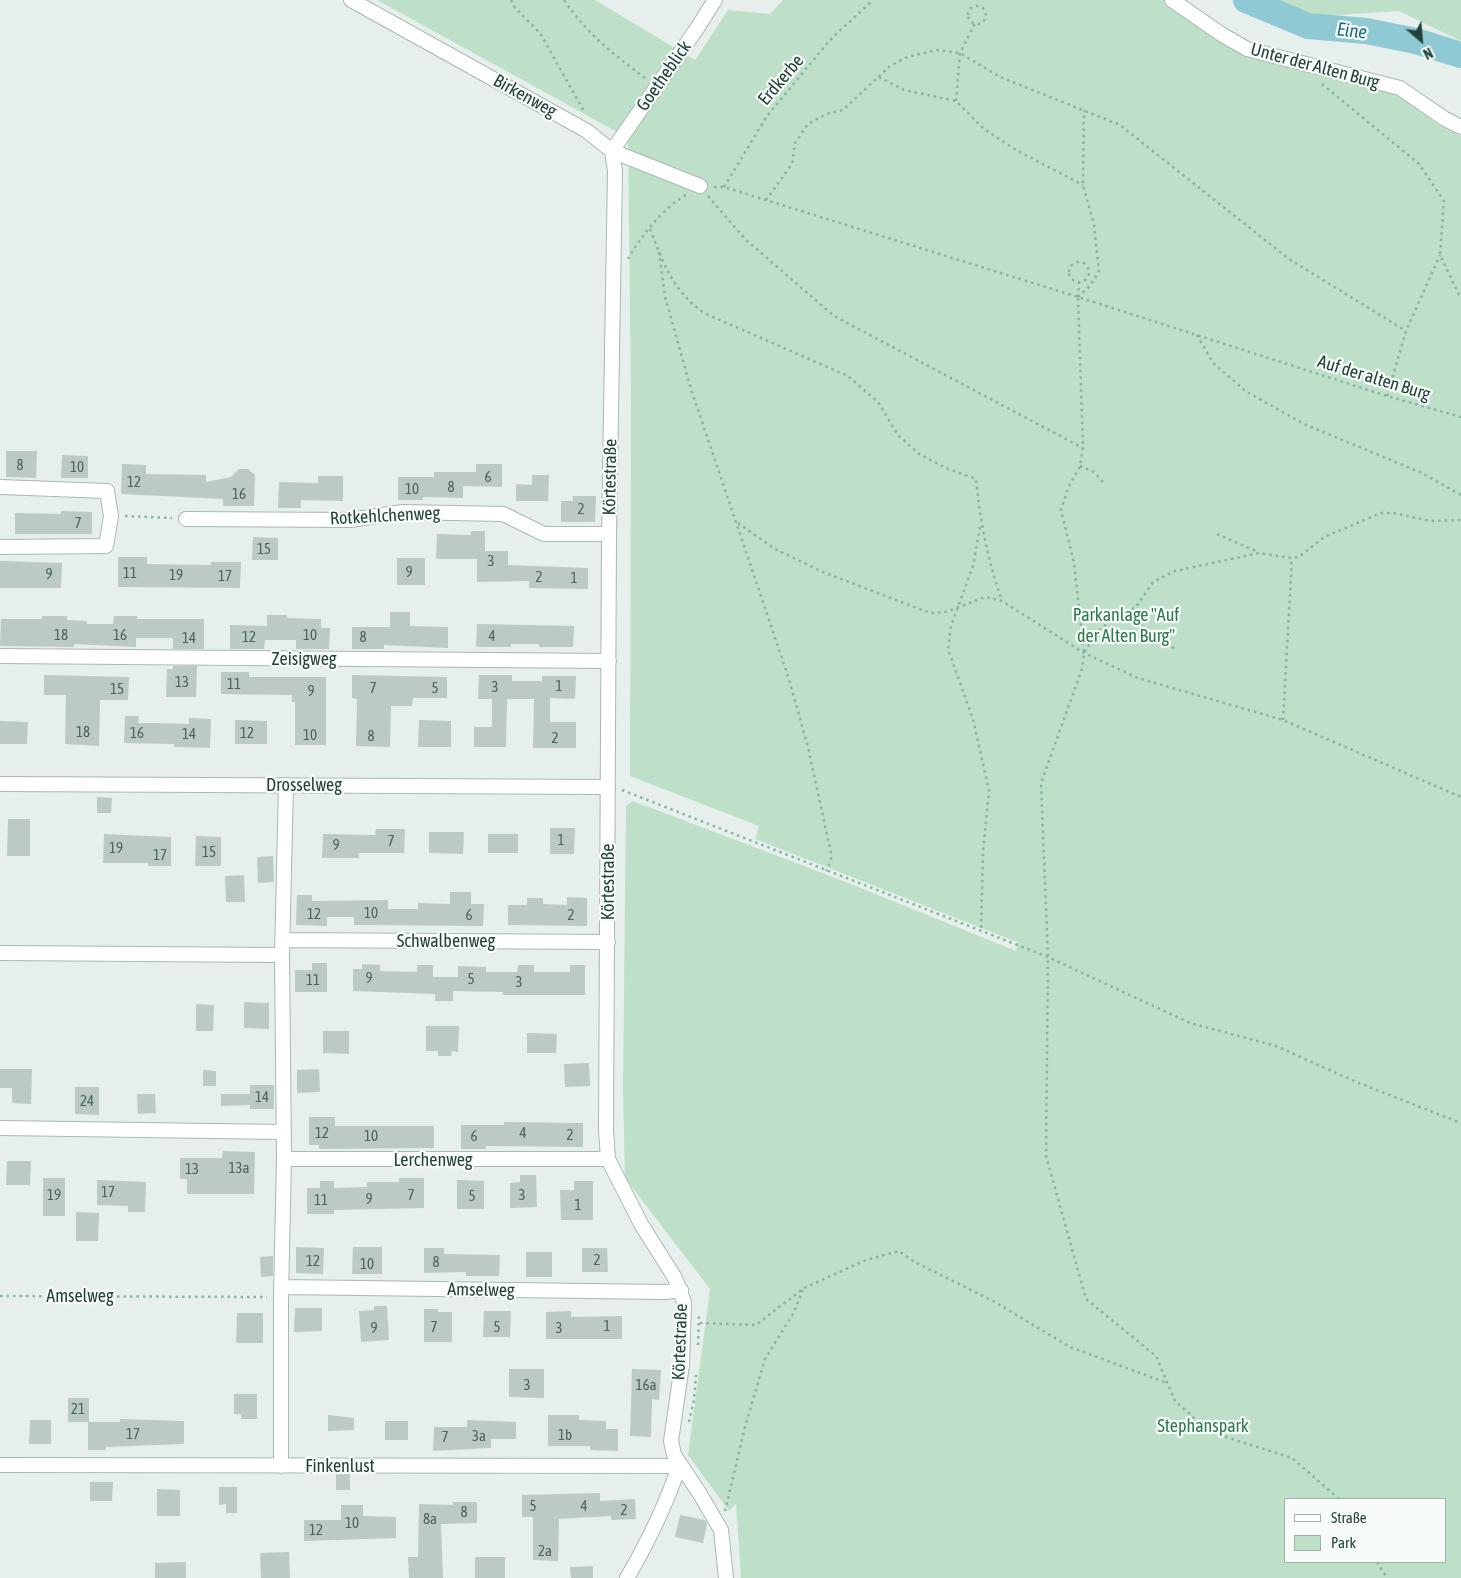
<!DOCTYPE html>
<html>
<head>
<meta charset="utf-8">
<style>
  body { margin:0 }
  #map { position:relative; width:1461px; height:1578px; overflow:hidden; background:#e6efeb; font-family:"Asap Condensed",sans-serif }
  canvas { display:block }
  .legend { position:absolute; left:1284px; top:1498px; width:162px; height:65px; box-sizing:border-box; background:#f7fbf9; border:1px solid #a3b1ad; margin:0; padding:6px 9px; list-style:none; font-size:15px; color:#24423a }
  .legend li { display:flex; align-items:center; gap:10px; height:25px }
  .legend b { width:25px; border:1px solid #a3b1ad }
  .north { position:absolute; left:1396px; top:15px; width:50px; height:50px; -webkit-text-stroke:4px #f7fbf9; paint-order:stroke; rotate:153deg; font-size:14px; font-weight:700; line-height:20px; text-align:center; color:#24423a }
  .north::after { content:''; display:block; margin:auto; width:18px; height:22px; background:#24423a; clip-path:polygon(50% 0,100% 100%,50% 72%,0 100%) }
</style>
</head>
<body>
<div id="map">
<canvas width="1461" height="1578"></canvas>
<ul class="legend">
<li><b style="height:6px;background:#fff"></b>Straße</li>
<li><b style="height:14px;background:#bfe0c8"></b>Park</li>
</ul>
<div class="north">N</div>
</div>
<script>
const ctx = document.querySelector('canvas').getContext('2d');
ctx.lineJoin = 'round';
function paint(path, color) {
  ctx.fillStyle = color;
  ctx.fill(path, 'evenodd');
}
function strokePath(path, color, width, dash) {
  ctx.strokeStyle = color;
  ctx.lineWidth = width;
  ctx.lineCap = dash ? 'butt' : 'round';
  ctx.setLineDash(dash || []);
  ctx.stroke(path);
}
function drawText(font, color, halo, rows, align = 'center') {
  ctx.font = font + ' "Asap Condensed",sans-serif';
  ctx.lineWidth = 4.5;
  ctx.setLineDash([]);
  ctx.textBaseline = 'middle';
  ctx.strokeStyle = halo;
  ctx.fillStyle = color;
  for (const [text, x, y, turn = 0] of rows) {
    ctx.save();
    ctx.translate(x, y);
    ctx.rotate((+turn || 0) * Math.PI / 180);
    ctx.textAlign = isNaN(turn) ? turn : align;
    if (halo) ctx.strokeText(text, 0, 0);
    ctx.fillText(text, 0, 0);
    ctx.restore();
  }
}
paint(new Path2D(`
  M377,0h218l100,60 33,-50 42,4 13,-14h382l84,56 149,39 41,30 22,11v1442h-720l-5,-74 -7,7 -41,-56 22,-166 -85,-111 -2,-89 3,-283 7,-5 213,81 170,69 1,-9 -262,-103 4,-13 -129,-50 1,-373 -3,-265zM1285,1499h160v63h-160z
  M1265,0h196v41l-62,-30 -77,5z`), '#bfe0c8');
strokePath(new Path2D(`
  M1246,0l62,26 58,5 50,10 45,14`), '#8ec9d4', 26);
paint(new Path2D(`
  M6,451h31l-1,27 -30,-1z
  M62,455l26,1v22h-27z
  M122,464l24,1v9l60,1v7l25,-5 8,-8h9l7,6 -1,31h-31v-7l-102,-5z
  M476,464h26v23l-39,-1v12l-40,-1v3h-25v-23h36v-5h42z
  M532,475h17l-1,26h-32v-17l16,1z
  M318,476h25v25l-42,-1v8h-23l1,-26 39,1z
  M573,496h23l-1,26h-34v-21h12z
  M61,511l31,1v22h-77v-21l46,1z
  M471,531h14v20h23v14l80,3v21l-59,-1v-7l-52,1v-23h-41l1,-25 34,1z
  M253,537l25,1v22h-26z
  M118,557h29v7l64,1v-3h30l-1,26 -122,-1z
  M397,558h28v27h-28z
  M0,561l62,2 -1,25h-61z
  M390,612h20v14l38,1v21l-64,-3v4h-32v-22h38z
  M267,615h20v3l34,1v9h9l-1,21h-33v-9h-31l-1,9h-34v-24l37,1z
  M42,616h25v4l20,1v3h26l1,-8h23v3h67v30h-31v-11h-37v9l-62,-3v3l-74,-1 1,-27h41z
  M477,624l97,2 -1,21h-34v-3h-28v3h-35z
  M173,666h24l-1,31h-30l1,-28h6z
  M221,672h28v5h77v68h-31v-43h-3v-7l-71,-1z
  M44,675l85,2 -1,23h-28l-1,46 -34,-2 1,-49h-22z
  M352,675l95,2v21h-34l-1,8h-21l-1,41 -34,-1 1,-47 -5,-1z
  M479,675h33v6h30v-5h34l-1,23 -25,-1v24h26v26h-43l1,-49h-27l-1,48h-32v-20h18v-28h-14z
  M125,716h14l-1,7h16l35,1v-6l22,1 -1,29 -36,-1v-3l-50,-1z
  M235,720l32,1v23h-32z
  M419,720l32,1v26h-33z
  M0,721l28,1 -1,22h-27z
  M97,797l15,1 -1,15h-14z
  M8,819h22v37h-23z
  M550,828h25l-1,26h-24z
  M376,829h29l-1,24h-45v5h-37l1,-24 52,1z
  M429,832h35l-1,22 -34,-1z
  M104,834l67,3v29h-23v-3h-45z
  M488,834h30v19h-30z
  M196,836l25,1v29h-26z
  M273,856l1,26 -16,1 -1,-26z
  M244,875l1,27h-19l-1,-26z
  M450,892h21v12h13l-1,22 -129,-1v-8h-27v9l-31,-1 1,-30h15v6l76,-1v9h30v-6l32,1z
  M567,897l20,1v28l-79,-1v-20h19v-7h16v6l24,1z
  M312,963h15v29h-32v-22h17z
  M362,964l18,1v6l37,1v-7h16v12h25v-11l28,1v5h31l1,-7h16v7h36v-7h15v30h-82v-3l-50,-1v10h-18v-7l-82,-3v-22h9z
  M244,1002l25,1v26l-25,-1z
  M196,1004l18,1 -1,26h-17z
  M426,1026h33l-1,26 -6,-1 -1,5h-13v-5h-12z
  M323,1031h26v23l-26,-1z
  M527,1033l30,1 -1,19h-29z
  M589,1063l1,23 -25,1 -1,-23z
  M0,1069h32l-1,35 -19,-1v-15h-12z
  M319,1069l1,23 -23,1v-23z
  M203,1070l13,1v15h-13z
  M250,1085h24v24h-24v-4l-29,1v-12h29z
  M75,1087h24v28l-24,-1z
  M137,1094h18l1,19 -18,1z
  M309,1117h26v9h99v22l-115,1v-4h-10z
  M504,1122l79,1v24l-97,-1v3h-25v-24h43z
  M223,1151l32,1 -1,42h-67v-15h-7v-21h42z
  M7,1161h24l-1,24h-24z
  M520,1175h16l1,32 -27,1v-25l10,-1z
  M43,1178h22v38h-22z
  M399,1178h25v30l-90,2v4h-27v-26h13v-7h14v7l33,-1v-5h32z
  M97,1180l49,2 -1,30h-17v-6l-31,-1z
  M457,1180l27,1v28h-27z
  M574,1181h19v39h-32l-1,-30h14z
  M76,1212l23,1 -1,28h-22z
  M296,1247l28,1 -1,26 -27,-1z
  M353,1247h29v27h-30z
  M424,1248h20v6l56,1 -1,21h-33v-4l-42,1z
  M582,1248h25l1,24h-26z
  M526,1252h26v25h-26z
  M273,1256v20l-12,1 -1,-20z
  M374,1306h13l2,34 -28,2 -2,-31 15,-1z
  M295,1308h27v23l-28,1z
  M424,1309h14v3h14v30h-28z
  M484,1311h27l-1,26h-27z
  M571,1311v6l51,-1v23h-76v-27z
  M237,1313h26v30h-27z
  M509,1369h35v29l-35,-1z
  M632,1369l29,1 -2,30 -7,-1 -1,38 -21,-1z
  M234,1394h23v25h-16v-5h-7z
  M68,1398h21v24h31v-3l64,2v23l-78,3v3h-18v-28h-20z
  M328,1415l26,3v12l-26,1z
  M548,1415h31v5l27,1v8h12v22l-28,-1v-4h-42z
  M30,1420h21v24h-22z
  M467,1420l49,2v17h-25v9l-58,3 1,-24h33z
  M385,1421h23v19h-23z
  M336,1474h14v16h-14z
  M90,1482h23l-1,19h-22z
  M219,1487h18v26h-11v-9l-7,1z
  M157,1489l23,1v26h-23z
  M600,1493v8l35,-2 1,20 -25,1v-4l-52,3 -1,42 -25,-1v-43h-11v-22z
  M453,1502h24v21l-36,1 2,54h-34l-1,-21h10l1,-53 34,1z
  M341,1505h22v11l33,1v21l-92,3v-21h37z
  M680,1515l25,5 2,4 -4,19 -28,-6z
  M289,1552l1,26h-29l-1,-25z
  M475,1557h30v21h-30z
  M186,1562v16h-31v-15z
  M593,1566v12h-22l-1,-11z`), '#bbcac4');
const minor = new Path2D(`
  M351,0l236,131 25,20 88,35
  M715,0l-17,27 -86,124 3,20 -6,363 -3,596 2,29 33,65 34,54 9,24 -2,63 -11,76 3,14 26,39 21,36 5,48
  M1172,0l49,34 26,15 153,39 45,31 16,8
  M0,487l107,4 4,25 -5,30 -106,1
  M186,519l164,1 53,-8 100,2 41,20h65
  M0,656l609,5
  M0,784l608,3
  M284,940l324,2
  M0,953l282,2
  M0,1128l284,4
  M284,1159h324
  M282,1287l384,5 15,-2
  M0,1465l679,1c-13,39 -31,76 -52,112
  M281,1466v-169l3,-138 -2,-204 4,-170`);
strokePath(minor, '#a8b8b2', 16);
strokePath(new Path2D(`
  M511,0l4,8 25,25 45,80
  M564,0c24,35 48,53 81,78
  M968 15a9 9 0 1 1 18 0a9 9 0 1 1-18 0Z
  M879,77l25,13 52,11 28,28 32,21 67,35
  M1322,84l97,80 25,37 -4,54 21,44
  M956,101l4,-48 15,-30
  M714,187h10l354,110
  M724,187l43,-71 63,-76 43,-40
  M708,196l37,43 89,77 249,132
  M766,200l26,-36 3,-21 13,-19 18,-10 17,-4 47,-44 17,-9 30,-7 23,3 40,24 120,48 169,134 117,72
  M650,229c14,35 22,61 54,84l144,63 30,26 20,33 21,19 27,14 30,11c4,43 12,82 26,122
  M659,252l6,45 26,92 97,287 19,67 24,110v7l-5,11
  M628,259c13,-23 35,-51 58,-64
  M1069 272a10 10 0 1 1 20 0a10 10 0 1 1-20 0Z
  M1078,297l12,-11 9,-15 -5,-46 -11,-40 1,-75
  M1078,297l1,-15
  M1197,335l16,28 34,29 57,32 118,49 39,22
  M1387,396l19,-65 34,-76
  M1080,466l14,6 10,11
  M125,516l47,2
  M738,523l37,26 48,23 107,41 16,-1 39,-15 17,4 82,52 54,25 145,42 178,77
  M980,527l-7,39 -22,60 -3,23 25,70 16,72 -6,61 -2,80
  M1217,534l41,18
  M1125,612l50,37
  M1085,652l10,-18 15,-13 26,-14 17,-25 22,-11 84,-18 33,5 7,-1 25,-20 57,-24h13l36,8 31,-1
  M1283,720l9,-162
  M622,790l426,167 142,66 86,23 78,35 107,42
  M0,1296l267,1
  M700,1323l56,2 48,-37 62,-28 33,-9 14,10 80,40 77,46 97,36
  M698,1345l1,-30
  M689,1422l5,-22 2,-25
  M1339,1499l-47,-41 -82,-26 -35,-31 -19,-45 -70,-57 -40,-143 2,-199 -7,-174 41,-114 2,-16 -10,-90 -13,-53 7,-22 12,-22 3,-18 -5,-151 309,99 74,21
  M725,1511l20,-84 20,-68 28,-45 10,-24
  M1377,1562l10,16`), '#86b3a5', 2.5, [2.5, 4]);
strokePath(minor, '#fff', 14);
drawText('15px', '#4a645c', null, [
  ["8",20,465],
  ["10",77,467],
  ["6",488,477],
  ["12",134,482],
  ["8",451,487],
  ["10",412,489],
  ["16",239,494],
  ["2",581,509],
  ["7",78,523],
  ["15",264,549],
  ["3",491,561],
  ["9",409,572],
  ["11",130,573],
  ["9",49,574],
  ["19",176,575],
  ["17",225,576],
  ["2",539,577],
  ["1",574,578],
  ["18",61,635],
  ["16",120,635],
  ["10",310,635],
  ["4",492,636],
  ["12",249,637],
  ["8",363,637],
  ["14",189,638],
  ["13",182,682],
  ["11",234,684],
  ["1",559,686],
  ["3",495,687],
  ["7",373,688],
  ["5",435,688],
  ["15",117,689],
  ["9",311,691],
  ["18",83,732],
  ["16",137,733],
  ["12",247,733],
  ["14",189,734],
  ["10",310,735],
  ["8",371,736],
  ["2",555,738],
  ["1",561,840],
  ["7",391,841],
  ["9",336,845],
  ["19",116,848],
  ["15",209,852],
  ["17",160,855],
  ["10",371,913],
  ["12",314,914],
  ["6",469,915],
  ["2",571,915],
  ["9",369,978],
  ["5",471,979],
  ["11",313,980],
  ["3",519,982],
  ["14",262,1097],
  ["24",87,1101],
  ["12",322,1133],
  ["4",523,1133],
  ["2",570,1135],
  ["10",371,1136],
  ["6",474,1136],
  ["13a",239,1168],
  ["13",192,1169],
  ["17",108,1192],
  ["19",54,1195],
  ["7",411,1195],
  ["3",522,1195],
  ["5",472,1196],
  ["9",369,1199],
  ["11",321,1200],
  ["1",578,1205],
  ["2",597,1260],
  ["12",313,1261],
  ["8",436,1262],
  ["10",367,1264],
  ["1",607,1326],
  ["7",434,1327],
  ["5",497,1327],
  ["9",374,1328],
  ["3",559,1328],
  ["3",527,1385],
  ["16a",646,1385],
  ["21",78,1409],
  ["17",133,1434],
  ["1b",565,1435],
  ["3a",479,1436],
  ["7",445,1437],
  ["5",533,1506],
  ["4",584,1506],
  ["2",624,1510],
  ["8",464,1512],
  ["8a",430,1519],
  ["10",352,1523],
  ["12",316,1530],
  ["2a",545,1551]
]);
drawText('18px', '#24423a', '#f7fbf9', [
  ["Unter der Alten Burg",1315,66,15],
  ["Goetheblick",664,76,-55],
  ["Erdkerbe",781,80,-50],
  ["Birkenweg",525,96,29],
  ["Auf der alten Burg",1374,378,17],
  ["Körtestraße",610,477,-89],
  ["Rotkehlchenweg",385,516,-3],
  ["Zeisigweg",304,659],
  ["Drosselweg",304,785],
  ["Körtestraße",608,882,-90],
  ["Schwalbenweg",446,941],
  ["Lerchenweg",433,1160],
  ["Amselweg",481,1290,1],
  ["Amselweg",80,1296],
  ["Körtestraße",680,1342,-88],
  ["Finkenlust",340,1466]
]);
drawText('18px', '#2d7a4b', '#f7fbf9', [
  ["Parkanlage \"Auf",1126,615],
  ["der Alten Burg\"",1126,636],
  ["Stephanspark",1203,1426]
]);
drawText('italic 19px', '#1c6f80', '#f7fbf9', [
  ["Eine",1352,31,6]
]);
</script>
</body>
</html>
